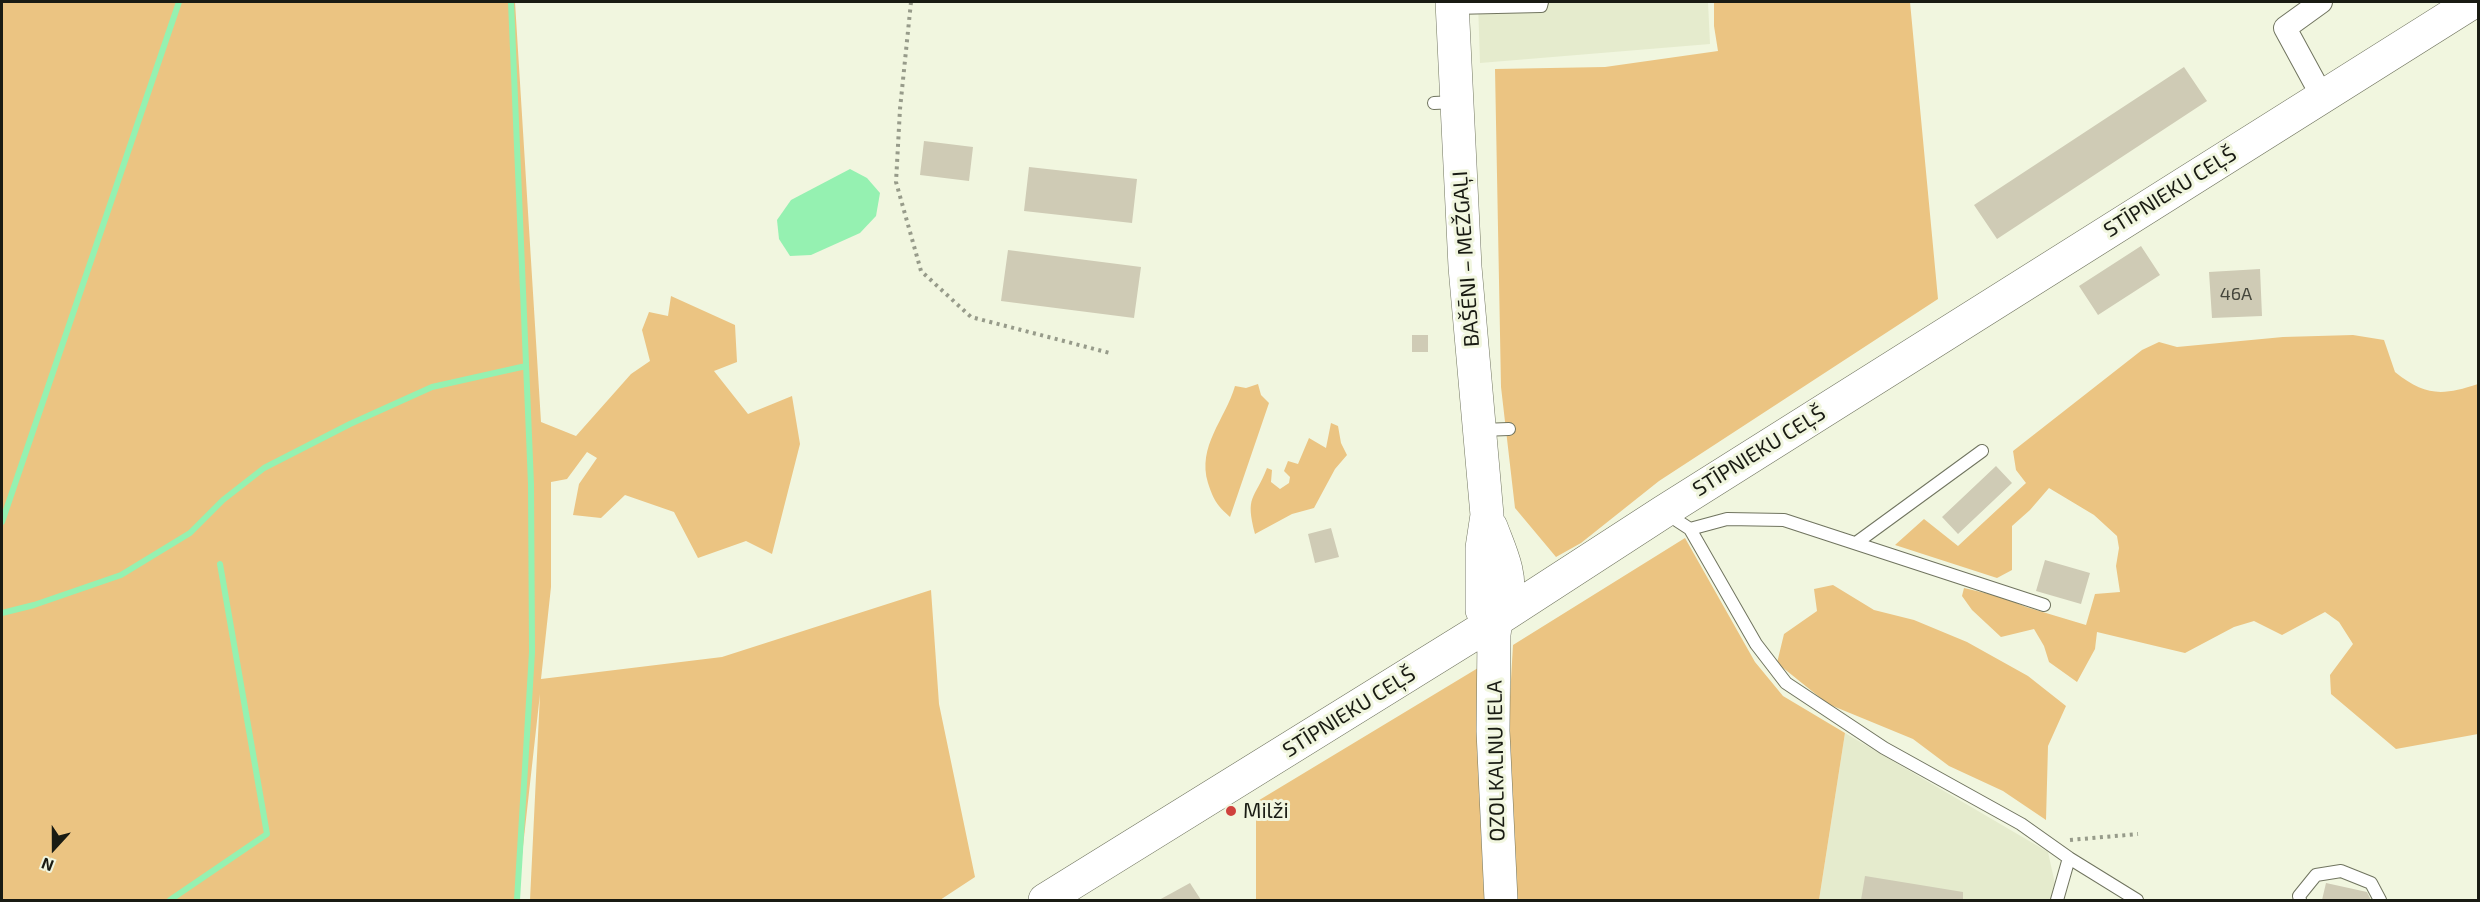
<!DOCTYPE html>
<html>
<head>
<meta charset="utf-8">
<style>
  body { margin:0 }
  #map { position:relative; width:2480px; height:902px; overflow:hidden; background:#f1f6df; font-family:"Exo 2",sans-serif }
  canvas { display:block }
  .frame { position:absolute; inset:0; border:3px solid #191b13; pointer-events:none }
  .north { position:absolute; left:24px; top:818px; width:60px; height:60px; -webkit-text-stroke:4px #f1f6df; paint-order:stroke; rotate:201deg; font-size:16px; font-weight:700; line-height:24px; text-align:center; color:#191b13 }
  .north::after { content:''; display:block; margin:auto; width:21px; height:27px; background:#191b13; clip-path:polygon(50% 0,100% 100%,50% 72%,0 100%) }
</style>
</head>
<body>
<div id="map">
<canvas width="2480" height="902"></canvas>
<div class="frame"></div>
<div class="north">N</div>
</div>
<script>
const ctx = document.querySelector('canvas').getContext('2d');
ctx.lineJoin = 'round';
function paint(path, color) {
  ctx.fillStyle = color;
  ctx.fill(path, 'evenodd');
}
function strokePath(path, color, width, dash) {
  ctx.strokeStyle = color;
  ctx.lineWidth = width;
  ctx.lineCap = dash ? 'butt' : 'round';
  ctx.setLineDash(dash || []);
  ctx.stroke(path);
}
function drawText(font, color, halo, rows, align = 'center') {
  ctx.font = font + ' "Exo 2",sans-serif';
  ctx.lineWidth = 6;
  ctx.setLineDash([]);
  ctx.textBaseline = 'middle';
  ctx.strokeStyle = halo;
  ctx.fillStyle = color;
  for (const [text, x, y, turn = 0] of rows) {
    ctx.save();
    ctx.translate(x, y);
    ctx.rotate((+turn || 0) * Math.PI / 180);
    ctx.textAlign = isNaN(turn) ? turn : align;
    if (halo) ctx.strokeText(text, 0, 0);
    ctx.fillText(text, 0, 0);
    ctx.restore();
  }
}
paint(new Path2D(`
  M1478,2h230l2,42 -230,19z
  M1845,733l203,119 7,32 -5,16h-231z`), '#e5ebcd');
paint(new Path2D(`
  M2,2h513l26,420 35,14 55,-62 19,-13 -8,-31 7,-18 19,4 3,-20 64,29 2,37 -23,9 34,43 44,-18 8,48 -28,110 -26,-13 -48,17 -24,-46 -49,-17 -24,23 -28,-3 6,-31 18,-26 -10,-6 -20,27 -16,3v105l-10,92 181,-22 209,-67 8,114 36,173 -35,23h-410l10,-206 -23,206h-515zM154,75h1l-127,368z
  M1714,2h196l28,297 -279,182 -78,62 -25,14 -41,-49 -14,-121 -6,-318 110,-2 113,-16 -4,-25z
  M2353,335l31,5 11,32c30,24 47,24 83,12v350l-82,15 -65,-55 -1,-19 23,-31 -14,-22 -14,-10 -43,23 -28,-14 -20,6 -49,26 -88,-21 -2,17 -18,33 -28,-20 -5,-16 -10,-17 -33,8 -29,-27 -10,-14 2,-8 38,9 24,10 60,18 9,-31 25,-2 -4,-26 3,-18 -2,-12 -23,-21 -45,-27 -19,22 -18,16v44l-15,8 -102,-33 29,-26 34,27 68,-63 -10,-13 -3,-19 129,-101 17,-8 18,5 106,-10z
  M1258,384l3,11 8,8 -39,114c-13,-12 -16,-16 -22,-34 -11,-37 17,-63 27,-97l11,2z
  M1331,423l7,3 3,17 6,12 -12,14 -21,39 -22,6 -37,20c-10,-39 -1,-33 12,-66l5,2 -1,12 9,7 9,-6 1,-6 -6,-6 4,-10 10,3 11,-26 17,10z
  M1685,538l70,124 28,34 62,37 -26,167h-304l-6,-186 4,-69z
  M1833,585l41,25 40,10 53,22 61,34 38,30 -18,40 -2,74 -43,-29 -54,-25 -36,-27 -85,-35 -51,-41 7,-29 33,-23 -3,-22z
  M1478,668l9,232h-231v-98z`), '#ebc482');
paint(new Path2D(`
  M850,169l17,9 13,15 -4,23 -16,17 -49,22 -21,1 -11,-17 -2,-19 14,-20z`), '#95f1b1');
strokePath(new Path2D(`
  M511,2l20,482 1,168 -15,248
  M2,522l177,-520
  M2,613l32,-8 87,-30 69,-42 33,-33 41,-32 86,-44 82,-37 94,-21
  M170,900l97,-66 -47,-270`), '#95f1b1', 6);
paint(new Path2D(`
  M2184,67l23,34 -210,138 -23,-34z
  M924,141l49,6 -4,34 -49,-6z
  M1029,167l108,12 -5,44 -108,-12z
  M2141,246l19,29 -62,40 -19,-29z
  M1008,250l133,17 -7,51 -133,-17z
  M2260,269l2,47 -50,2 -3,-46z
  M1412,335h16v17h-16z
  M1996,466l16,17 -54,51 -16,-17z
  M1331,528l8,29 -24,6 -7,-29z
  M2045,560l45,13 -9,31 -45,-13z
  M1865,876l98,16v8h-102z
  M1190,883l11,17h-42z
  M2326,883l41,9 4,8h-49z`), '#cfcbb5');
const lane = new Path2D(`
  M1453,8l88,-2 1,-4
  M1434,103l21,-1
  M1481,430l28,-1
  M1667,514l23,15 66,115 30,39 98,65 137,76 48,34 -12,42
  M1690,529l37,-10 57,1 260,85
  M1856,543l126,-92
  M2069,858l68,42
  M2300,900l-1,-4 17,-21 25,-4 30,12 9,17`);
const street = new Path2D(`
  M2321,2l-36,26 37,68`);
const secondary = new Path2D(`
  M1452,2l13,265 22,248 -5,33v62l13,11
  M1491,527c8,22 22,49 15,73 -5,15 -11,18 -12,35l-1,96 8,169
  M1045,900l450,-279 168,-109 810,-510`);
strokePath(lane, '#70745f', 14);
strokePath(street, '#70745f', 24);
strokePath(secondary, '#70745f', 34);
strokePath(new Path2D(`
  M911,2l-11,107 -4,73 25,89 50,46 139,36
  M2070,840l68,-6`), '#979b8a', 4, [3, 4.5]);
strokePath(lane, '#fff', 12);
strokePath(street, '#fff', 22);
strokePath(secondary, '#fff', 33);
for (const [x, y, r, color] of [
  [1231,811,6,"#cf413d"]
]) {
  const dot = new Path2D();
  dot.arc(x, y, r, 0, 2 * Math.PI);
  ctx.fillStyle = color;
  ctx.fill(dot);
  strokePath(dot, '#f1f6df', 2);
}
drawText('18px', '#46473c', null, [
  ["46A",2236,294]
]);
drawText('21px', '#191b13', '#f1f6df', [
  ["STĪPNIEKU CEĻŠ",2170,192,-32],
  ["BAŠĒNI – MEŽGAĻI",1466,259,-94],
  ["STĪPNIEKU CEĻŠ",1759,451,-32],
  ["STĪPNIEKU CEĻŠ",1349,712,-32],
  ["OZOLKALNU IELA",1496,761,-91]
]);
drawText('21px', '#191b13', '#f1f6df', [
  ["Milži",1243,811]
], 'left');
</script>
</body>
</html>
